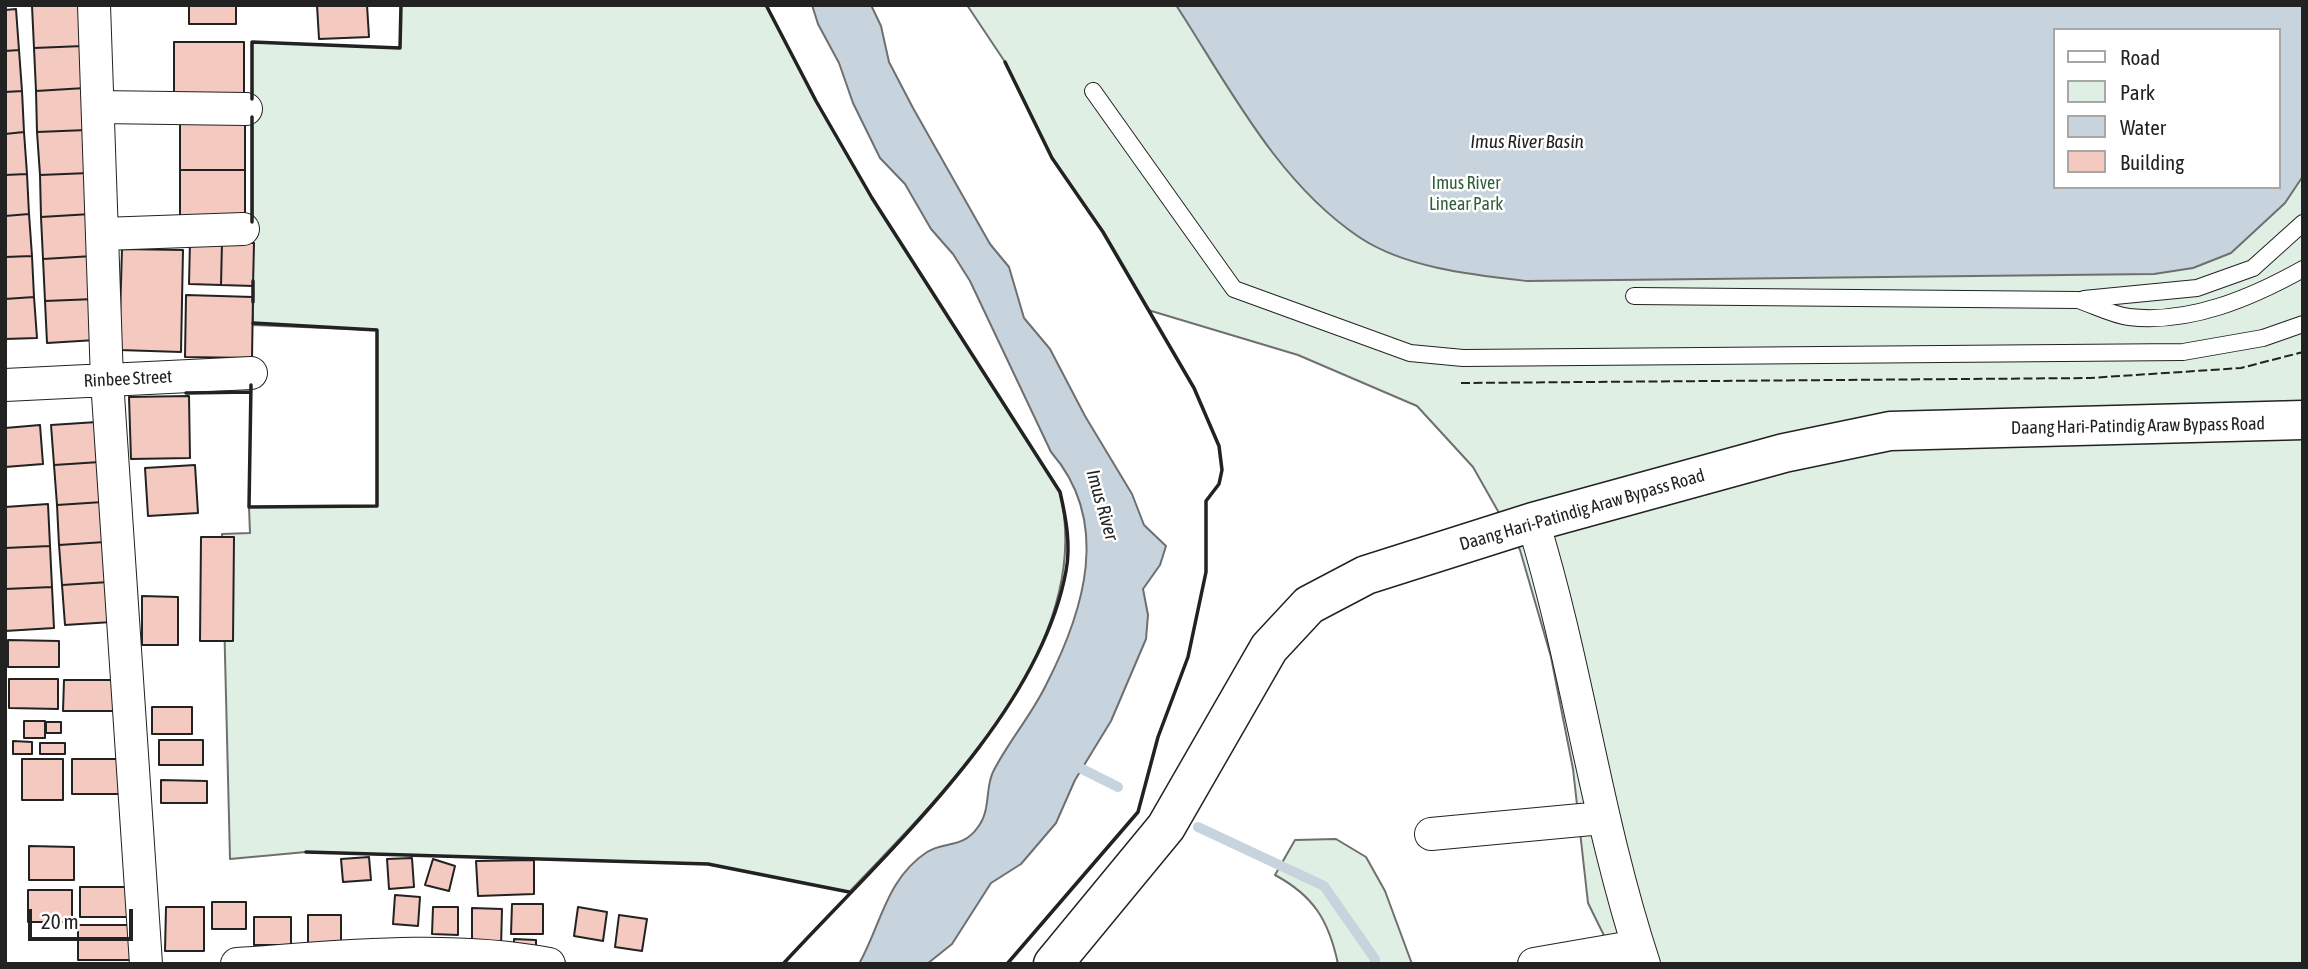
<!DOCTYPE html>
<html>
<head>
<meta charset="utf-8">
<style>
  body { margin:0 }
  #map { position:relative; width:2308px; height:969px; overflow:hidden; background:#fff; font-family:"Asap Condensed",sans-serif }
  canvas { display:block }
  .frame { position:absolute; inset:0; border:7px solid #222; pointer-events:none }
  .legend { position:absolute; left:2053px; top:28px; width:228px; height:161px; box-sizing:border-box; background:#fff; border:2px solid #a7a7a7; margin:0; padding:9px 12px; list-style:none; font-size:21px; color:#222 }
  .legend li { display:flex; align-items:center; gap:14px; height:35px }
  .legend b { width:35px; border:2px solid #a7a7a7 }
  .scale { position:absolute; left:28px; top:909px; width:105px; height:32px; box-sizing:border-box; border:4px solid #222; border-top:0; padding-left:9px; font-size:21px; line-height:24px; white-space:nowrap; color:#222; -webkit-text-stroke:5px #fff; paint-order:stroke }
</style>
</head>
<body>
<div id="map">
<canvas width="2308" height="969"></canvas>
<div class="frame"></div>
<ul class="legend">
<li><b style="height:9px;background:#fff"></b>Road</li>
<li><b style="height:19px;background:#e0efe3"></b>Park</li>
<li><b style="height:19px;background:#c7d3dd"></b>Water</li>
<li><b style="height:19px;background:#f3c9c0"></b>Building</li>
</ul>
<div class="scale">20 m</div>
</div>
<script>
const ctx = document.querySelector('canvas').getContext('2d');
ctx.lineJoin = 'round';
function paint(path, color) {
  ctx.fillStyle = color;
  ctx.fill(path, 'evenodd');
}
function strokePath(path, color, width, dash) {
  ctx.strokeStyle = color;
  ctx.lineWidth = width;
  ctx.lineCap = dash ? 'butt' : 'round';
  ctx.setLineDash(dash || []);
  ctx.stroke(path);
}
function drawText(font, color, halo, rows, align = 'center') {
  ctx.font = font + ' "Asap Condensed",sans-serif';
  ctx.lineWidth = 5;
  ctx.setLineDash([]);
  ctx.textBaseline = 'middle';
  ctx.strokeStyle = halo;
  ctx.fillStyle = color;
  for (const [text, x, y, turn = 0] of rows) {
    ctx.save();
    ctx.translate(x, y);
    ctx.rotate((+turn || 0) * Math.PI / 180);
    ctx.textAlign = isNaN(turn) ? turn : align;
    if (halo) ctx.strokeText(text, 0, 0);
    ctx.fillText(text, 0, 0);
    ctx.restore();
  }
}
const green = new Path2D(`
  M401,5h365l50,96 56,97 188,294c36,154 -115,299 -211,400l-141,-28 -402,-12 -76,7 -8,-325 28,-1 -1,-26 128,-1v-176l-124,-5 -1,-283 148,6z
  M967,5h1336v959h-685l-30,-61 -15,-134 -22,-112 -31,-107 -47,-83 -56,-61 -119,-51 -150,-45 -45,-78 -51,-74 -47,-96zM2054,30h224v157h-224z
  M1336,839l30,18 19,34 27,73h-74c-9,-43 -24,-68 -63,-89l20,-35z`);
paint(green, '#e0efe3');
strokePath(green, '#6f6f6f', 2);
const water = new Path2D(`
  M812,5h59l10,21 8,36 24,46 77,136 19,23 15,51 26,31 35,67 47,78 12,31 22,21 -6,19 -17,24 5,26 -2,24 -35,82 -36,59 -19,43 -35,41 -30,19 -39,61 -25,20h-68c22,-39 27,-85 68,-112 17,-11 36,-3 51,-25 13,-17 7,-39 15,-55 15,-30 38,-56 53,-87 38,-74 66,-163 5,-233l-81,-171 -17,-27 -22,-25 -26,-45 -25,-26 -27,-55 -14,-40 -21,-39z
  M1176,5h1127v171l-18,27 -54,50 -38,15 -39,6 -627,7c-54,-6 -122,-13 -168,-44 -82,-55 -131,-152 -183,-232zM2054,30h224v157h-224z`);
paint(water, '#c7d3dd');
strokePath(water, '#6f6f6f', 2);
strokePath(new Path2D(`
  M1070,763l48,24
  M1198,827l126,59 51,73v5`), '#c7d3dd', 10);
const building = new Path2D(`
  M81,5l2,41 -49,2 -2,-42z
  M189,5h47v19h-47z
  M317,5h50l2,32 -50,2z
  M16,9l3,41 -14,1v-41z
  M174,42h70v57h-70z
  M83,46l2,42 -49,3 -2,-43z
  M19,50l3,41 -17,1v-41z
  M85,88l2,42 -50,2 -1,-41z
  M22,91l2,41 -19,2v-42z
  M180,123h65v47h-65z
  M87,130l2,43 -49,2 -3,-43z
  M24,132l3,42 -22,1v-41z
  M180,170h65v47h-65z
  M89,173l2,41 -50,3 -1,-42z
  M27,174l2,40 -24,2v-41z
  M29,214l3,42 -27,1v-41z
  M91,214l2,42 -50,3 -2,-42z
  M190,241l32,1 -1,43 -32,-1z
  M222,242l32,1 -1,43 -32,-1z
  M122,249l61,1 -2,102 -62,-2z
  M32,256l2,41 -29,2v-42z
  M93,256l2,43 -50,2 -2,-42z
  M186,295l67,2 -1,61 -67,-1z
  M34,297l3,41 -32,1v-40z
  M95,299l1,41 -49,3 -2,-42z
  M189,396l1,62 -59,1 -2,-62z
  M97,422l3,40 -46,3 -3,-40z
  M40,425l3,39 -38,3v-39z
  M100,462l3,40 -46,3 -3,-40z
  M195,465l3,48 -50,3 -3,-48z
  M103,502l2,40 -46,3 -2,-40z
  M48,504l2,42 -45,2v-41z
  M201,537h33l-1,104h-33z
  M105,542l4,40 -47,3 -3,-40z
  M50,546l2,41 -47,2v-41z
  M109,582l3,40 -47,3 -3,-40z
  M52,587l2,41 -49,3v-42z
  M142,596l36,1v48h-36z
  M8,640l51,1v26h-51z
  M9,679h49v30l-49,-1z
  M64,680h52v31h-53z
  M152,707h40v27h-40z
  M24,721h21v17h-21z
  M46,722h15v11h-15z
  M159,740h44v25h-44z
  M13,741l19,1v12h-19z
  M40,743h25v11h-25z
  M22,759h41v41h-41z
  M72,759h50v35h-50z
  M161,780l46,1v22h-46z
  M29,846l45,1v33h-45z
  M369,857l2,23 -28,2 -2,-23z
  M412,858l2,29 -25,2 -2,-30z
  M433,859l22,7 -6,25 -24,-6z
  M534,860v34l-56,2 -2,-35z
  M80,887h50v30h-50z
  M28,890h44v32h-44z
  M395,895l25,2 -2,29 -25,-2z
  M212,902h34v27h-34z
  M512,904h31v30h-32z
  M166,907h38v44h-39z
  M433,907h25v28l-26,-1z
  M578,907l29,5 -4,29 -29,-5z
  M472,908l30,1 -1,39 -29,-1z
  M308,915h33v28h-33z
  M619,915l28,4 -5,32 -27,-4z
  M254,917h37v28h-37z
  M78,925h54v35h-54z
  M514,939l22,1v15l-22,-1z`);
paint(building, '#f3c9c0');
strokePath(building, '#222', 2);
const lane = new Path2D(`
  M1093,91l141,198 176,64 53,5 720,-6 80,-14 40,-14
  M1634,296l444,4c16,5 34,15 51,17 61,7 122,-19 174,-48
  M2084,299l113,-11 56,-20 50,-45`);
const street = new Path2D(`
  M94,5l13,375 39,584
  M98,107l148,2
  M102,234l141,-5
  M5,385l246,-12
  M1533,522c45,146 63,297 111,442
  M1431,834l171,-16
  M237,964c102,-7 210,-19 312,0
  M1534,964l104,-18`);
const secondary = new Path2D(`
  M1053,964l113,-137 103,-179 40,-43 57,-30 167,-53 251,-69 106,-22 413,-11`);
strokePath(lane, '#222', 18);
strokePath(street, '#222', 34);
strokePath(secondary, '#222', 41);
strokePath(lane, '#fff', 16);
strokePath(street, '#fff', 32);
strokePath(secondary, '#fff', 38);
strokePath(new Path2D(`
  M1461,383l629,-5 151,-10 62,-16`), '#222', 2, [9, 3.5]);
strokePath(new Path2D(`
  M766,5l50,96 56,97 188,294c6,26 11,53 6,79 -27,147 -185,286 -283,393
  M1005,62l47,96 51,74 91,156 25,58 3,24 -3,14 -13,17v71l-18,85 -30,80 -20,75 -131,152
  M252,99v-57l148,6 1,-43
  M252,117v105
  M253,281v21
  M251,385l-2,122 128,-1v-176l-124,-7
  M186,393l65,-1
  M306,852l402,12 141,28`), '#222', 3.5);
drawText('18px', '#2f5e38', '#fff', [
  ["Imus River",1466,183],
  ["Linear Park",1466,204]
]);
drawText('18px', '#222', '#fff', [
  ["Rinbee Street",128,379,-3],
  ["Daang Hari-Patindig Araw Bypass Road",2138,426,-1],
  ["Daang Hari-Patindig Araw Bypass Road",1582,510,-16]
]);
drawText('italic 19px', '#222', '#fff', [
  ["Imus River Basin",1527,142],
  ["Imus River",1102,505,74]
]);
</script>
</body>
</html>
